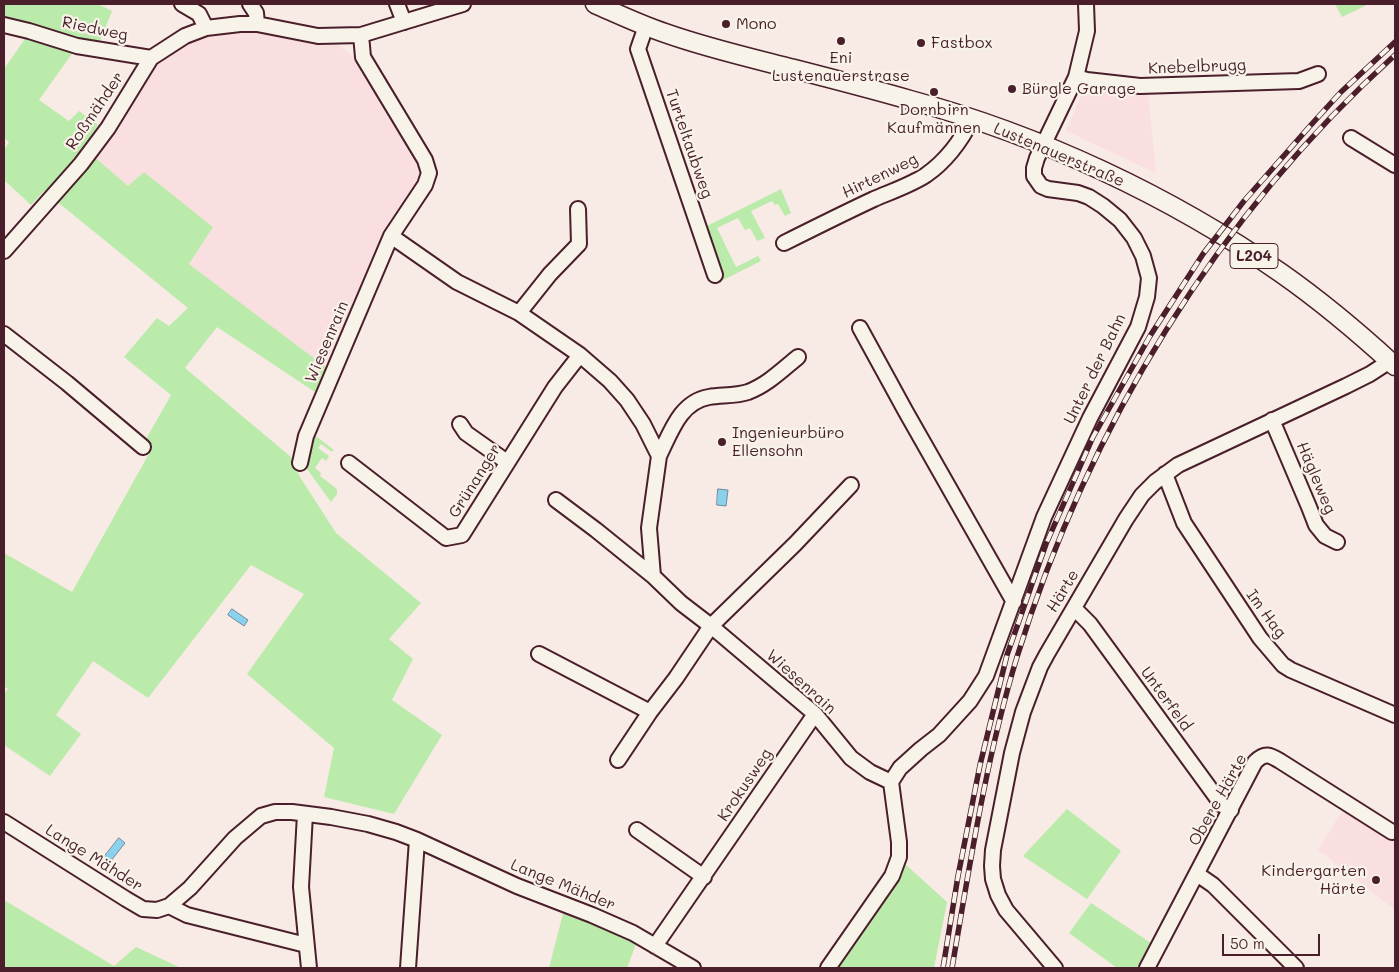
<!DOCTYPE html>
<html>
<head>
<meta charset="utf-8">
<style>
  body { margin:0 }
  #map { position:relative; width:1399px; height:972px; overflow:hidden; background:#f8eae5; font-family:Mali,sans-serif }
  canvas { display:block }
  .frame { position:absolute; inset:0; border:5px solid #4a1f2b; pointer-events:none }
  .scale { position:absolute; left:1222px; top:934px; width:98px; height:22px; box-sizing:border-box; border:2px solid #4a1f2b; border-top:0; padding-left:6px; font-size:15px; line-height:18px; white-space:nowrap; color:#4a1f2b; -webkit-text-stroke:4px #f7f3e8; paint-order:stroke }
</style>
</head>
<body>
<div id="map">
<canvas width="1399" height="972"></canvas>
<div class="frame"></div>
<div class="scale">50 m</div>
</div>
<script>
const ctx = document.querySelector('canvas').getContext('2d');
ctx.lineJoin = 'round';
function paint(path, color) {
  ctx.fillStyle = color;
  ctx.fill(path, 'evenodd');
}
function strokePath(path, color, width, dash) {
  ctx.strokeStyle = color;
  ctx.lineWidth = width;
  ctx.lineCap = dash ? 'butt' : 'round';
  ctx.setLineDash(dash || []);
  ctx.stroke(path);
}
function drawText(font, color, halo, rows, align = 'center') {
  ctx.font = font + ' Mali,sans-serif';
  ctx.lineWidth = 4.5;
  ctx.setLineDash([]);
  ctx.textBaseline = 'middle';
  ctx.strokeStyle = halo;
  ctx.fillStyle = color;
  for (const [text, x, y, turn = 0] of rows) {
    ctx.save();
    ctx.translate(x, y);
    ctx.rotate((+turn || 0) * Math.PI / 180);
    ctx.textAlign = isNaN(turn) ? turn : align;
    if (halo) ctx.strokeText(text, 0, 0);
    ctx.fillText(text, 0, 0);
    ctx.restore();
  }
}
paint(new Path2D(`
  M259,30l74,11 26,20 64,112 -36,60 -60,135 -138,-104 24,-37 -69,-55 -16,14 -44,-38 14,-23 56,-63 26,-18 43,-13z
  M1085,87l63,5 8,81 -90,-42z
  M1344,808l51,32v70l-77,-60z`), '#fadfe1');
paint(new Path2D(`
  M4,4h94l14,7 -14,35 -17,-5 -42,59 30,21 10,-10 19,14 -14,23 44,38 16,-14 69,55 -24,37 138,104 -12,24 -98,-65 -32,41 106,89 9,20 36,56 85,70 -32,36 24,20 -21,41 50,35 -48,79 -70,-17 10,-49 -87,-74 57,-80 -53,-29 -103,133 -55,-37 -37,54 25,19 -31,42 -46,-31v-51l4,-5 -4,-3v-133l68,39 79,-142 -6,-9 26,-46 -47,-38 33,-39 12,8 19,-18 -144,-117 -13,14 -27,-25v-30l5,-8 -5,-4v-69l28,-40 -28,-8z
  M1335,4h34l-27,13z
  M781,189l10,24 -6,3 -7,-12 -3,1 -3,-4 -21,10 14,27 -8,3 -7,-13 -5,2 -7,-12 -21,10 19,39 22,-11 3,5 -40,20 -18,-53z
  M312,433l22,17 -2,2 -11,-8 -3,4 11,8 -3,5 -4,-3 -7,10 6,5 -1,3 17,13v5l-6,8 -24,-33z
  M1067,809l54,42 -34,48 -64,-43z
  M906,865l41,37 -13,66h-99z
  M4,900l110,66 22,-19 45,21h-177z
  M1091,903l60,40 -12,25h-22l-48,-35z
  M564,910l39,15 33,19 -9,24h-78z`), '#baebaa');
const water = new Path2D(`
  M718,489l10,1 -2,16 -9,-1z
  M232,609l16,11 -4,6 -16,-11z
  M119,838l6,5 -15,19 -6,-5z`);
paint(water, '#8ad1eb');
strokePath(water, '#708a9e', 1);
const minor = new Path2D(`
  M182,4l17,10 7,14
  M250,4l6,9 1,11
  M397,4l7,18
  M4,25l25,6 48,15 74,12
  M646,26l-8,23 77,226
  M1076,77l11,3 53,6 159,-5 19,-7
  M1351,138l44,27
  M391,236l66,46 62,31 61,42 30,26 17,19 16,24 16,32 -10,72 4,48 28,27 30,23 104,88 36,44 19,14 21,10 8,60v15l-7,19 -64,92
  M784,243c30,-15 60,-30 90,-44 16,-7 37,-14 52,-24 20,-14 35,-34 46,-56
  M4,251l77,-87 27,-36 43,-70 34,-22 21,-8 34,-4h17l61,12 43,-1 102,-31
  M519,313l31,-39 29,-30 -1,-35
  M860,328l46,84 108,190
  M4,334l63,49 76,64
  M1272,420l37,87 7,18 9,11 12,6
  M460,424l6,9 41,29
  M659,456c12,-24 21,-54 50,-59 13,-2 27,-1 39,-5 19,-7 34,-22 50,-35
  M300,463l6,-27 85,-200 34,-51 4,-12 -4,-13 -62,-103 -2,-22
  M349,463l97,75 16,-3 93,-148 25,-32
  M1165,474l19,49 76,115 23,27 8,5 104,45
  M556,500l40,30 57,46
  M1074,608l16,16 132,181 9,5
  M539,654l111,58
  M618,760l32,-48 26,-34 35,-52 84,-82 56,-59
  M891,782l9,-14 21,-19 18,-14 31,-34 16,-25 58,-159 46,-99 48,-91 9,-30 2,-19 -6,-22 -9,-18 -14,-18 -17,-14 -14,-9 -11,-4 -30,-4 -7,-3 -7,-10v-8l3,-10 39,-81 11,-46 -1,-27
  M305,814l-4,73 8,81
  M4,822l122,77 17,10 14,1 12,-4 21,-18 45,-50 26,-22 14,-4h17l39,5 37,7 28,8 21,8 100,46 75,29 41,18 60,35
  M637,830l67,47
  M1197,874l16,11 83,83
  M169,906l18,9 119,30
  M655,946l160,-232
  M408,968l9,-128
  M1055,968l-49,-58 -8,-15 -5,-16 -1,-13 1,-16 19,-97 11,-41 17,-45 7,-13 79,-135 16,-24 13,-13 23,-17 168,-79 24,-12 20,-13
  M1147,968l108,-206c10,-10 15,-7 25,-1l112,71`);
const major = new Path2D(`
  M595,4c23,10 46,21 70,29 42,15 86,25 129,36 39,10 78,20 116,31 130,35 260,96 371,173 40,28 78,60 114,93`);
strokePath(minor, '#4a1f2b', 18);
strokePath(major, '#4a1f2b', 21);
strokePath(minor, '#f7f3e8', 14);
strokePath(major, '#f7f3e8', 18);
const rail = new Path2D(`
  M943,968l15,-92 22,-111 27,-110 39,-111 47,-107 57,-101 53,-82 41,-53 66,-75 31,-34 54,-50
  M952,968c18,-104 34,-210 65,-311 71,-229 200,-441 378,-602`);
strokePath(rail, '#4a1f2b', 5.5);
strokePath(rail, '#f7f3e8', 4, [11]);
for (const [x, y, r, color] of [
  [726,24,5,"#4a1f2b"],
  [841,41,5,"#4a1f2b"],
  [921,43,5,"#4a1f2b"],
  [1012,89,5,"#4a1f2b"],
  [934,92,5,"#4a1f2b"],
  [722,442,5,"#4a1f2b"],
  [1376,880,5,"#4a1f2b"]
]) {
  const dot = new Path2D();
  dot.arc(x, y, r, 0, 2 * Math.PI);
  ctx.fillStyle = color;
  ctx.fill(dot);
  strokePath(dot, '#f7f3e8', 2);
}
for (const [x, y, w] of [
  [1254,256,48]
]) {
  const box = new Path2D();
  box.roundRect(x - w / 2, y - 12.5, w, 25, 4);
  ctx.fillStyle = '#f7f3e8';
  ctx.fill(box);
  strokePath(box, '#4a1f2b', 1);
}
drawText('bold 15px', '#4a1f2b', null, [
  ["L204",1254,256]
]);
drawText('16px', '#4a1f2b', '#f7f3e8', [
  ["Mono",736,24],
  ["Fastbox",931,43],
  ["Eni",841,58,"center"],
  ["Lustenauerstrase",841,76,"center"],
  ["Bürgle Garage",1022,89],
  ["Dornbirn",934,110,"center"],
  ["Kaufmännen",934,128,"center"],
  ["Ingenieurbüro",732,433],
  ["Ellensohn",732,451],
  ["Kindergarten",1366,871,"right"],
  ["Härte",1366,889,"right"]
], 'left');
drawText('16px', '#4a1f2b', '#f7f3e8', [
  ["Riedweg",95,29,12],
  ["Knebelbrugg",1197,67,-2],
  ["Roßmähder",95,111,-56],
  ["Turteltaubweg",689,144,71],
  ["Lustenauerstraße",1059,155,23],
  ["Hirtenweg",880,176,-26],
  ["Wiesenrain",327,342,-67],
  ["Unter der Bahn",1095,369,-64],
  ["Hägleweg",1316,478,67],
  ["Grünanger",475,481,-58],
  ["Härte",1063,591,-59],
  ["Im Hag",1266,614,54],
  ["Wiesenrain",801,682,42],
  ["Unterfeld",1166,699,54],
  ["Krokusweg",745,785,-56],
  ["Obere Härte",1218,800,-61],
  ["Lange Mähder",94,858,32],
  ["Lange Mähder",563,885,22]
]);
</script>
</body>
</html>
